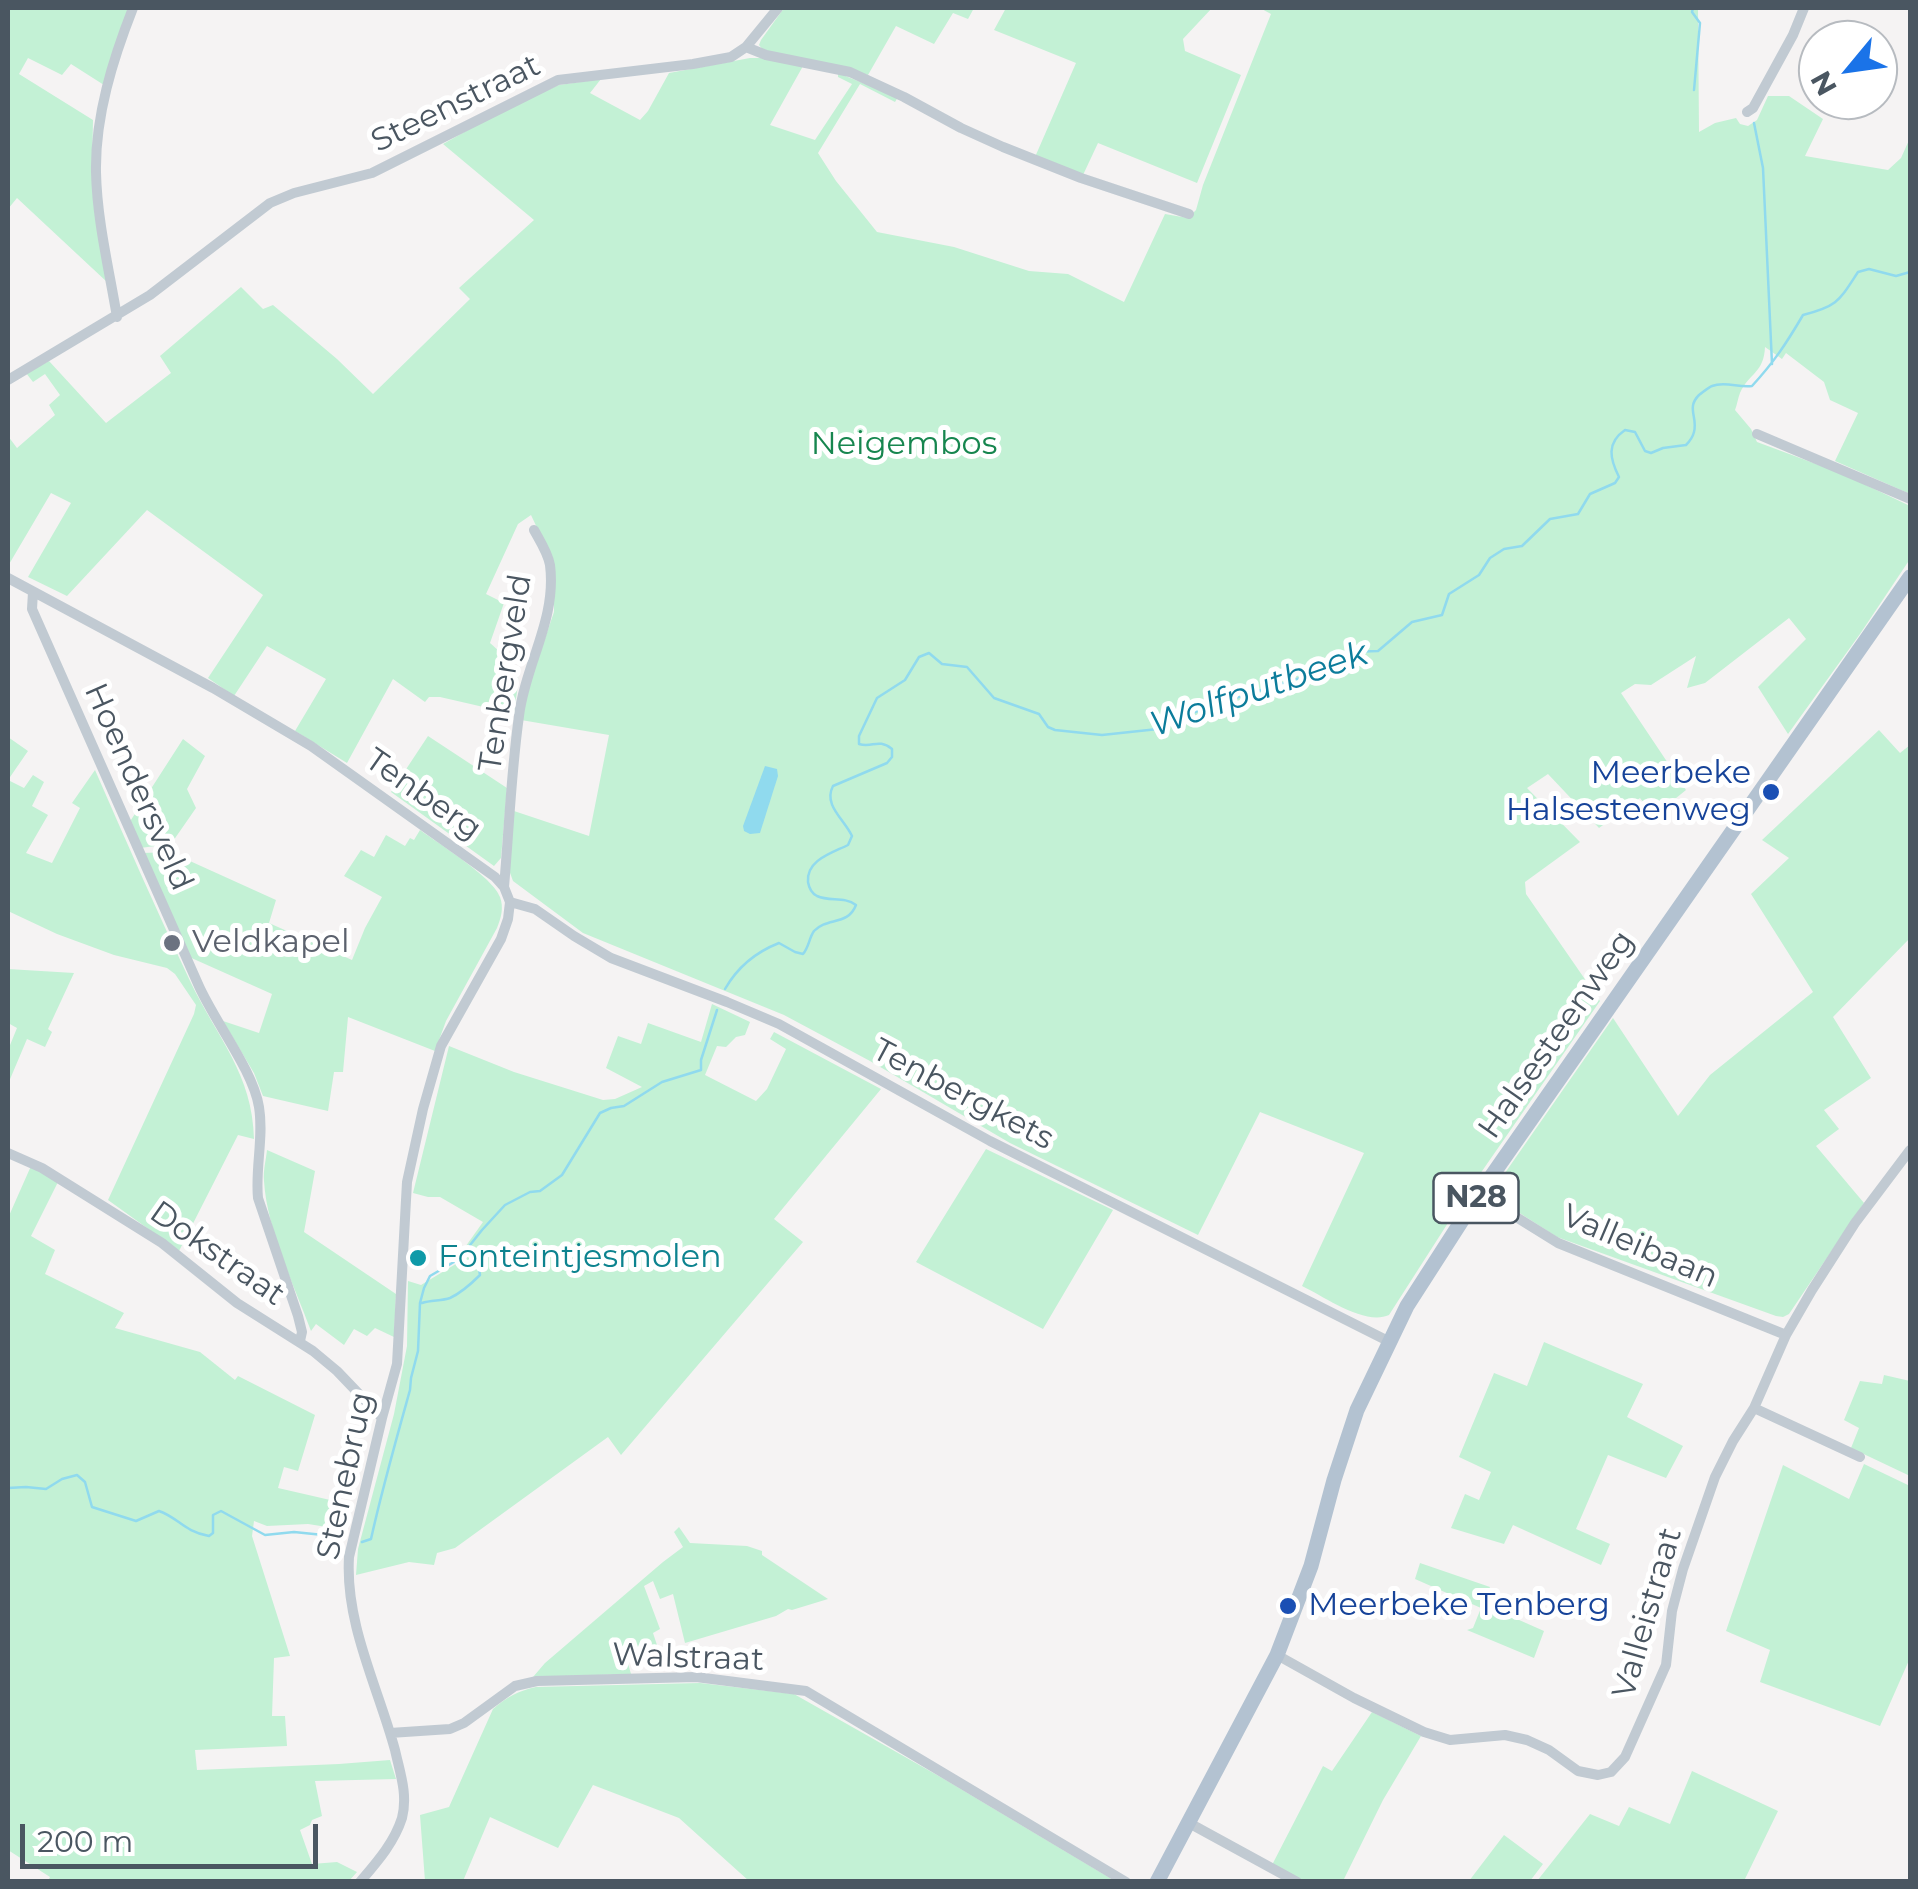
<!DOCTYPE html>
<html>
<head>
<meta charset="utf-8">
<style>
  body { margin:0 }
  #map { position:relative; width:1918px; height:1889px; overflow:hidden; background:#f5f3f3; font-family:Montserrat,sans-serif }
  canvas { display:block }
  .frame { position:absolute; inset:0; border:10px solid #4a5661; pointer-events:none }
  .north { position:absolute; left:1798px; top:20px; width:100px; height:100px; box-sizing:border-box; background:#fff; border:2px solid #b7bbc0; border-radius:50%; rotate:241deg; font-size:28px; font-weight:700; line-height:40px; text-align:center; color:#4a5661 }
  .north::after { content:''; display:block; margin:auto; width:35px; height:45px; background:#1a73e8; clip-path:polygon(50% 0,100% 100%,50% 72%,0 100%) }
  .scale { position:absolute; left:20px; top:1824px; width:298px; height:45px; box-sizing:border-box; border:5px solid #4a5661; border-top:0; padding-left:12px; font-size:30px; line-height:35px; white-space:nowrap; color:#4a5661; -webkit-text-stroke:8px #fff; paint-order:stroke }
</style>
</head>
<body>
<div id="map">
<canvas width="1918" height="1889"></canvas>
<div class="frame"></div>
<div class="north">N</div>
<div class="scale">200 m</div>
</div>
<script>
const ctx = document.querySelector('canvas').getContext('2d');
ctx.lineJoin = 'round';
function paint(path, color) {
  ctx.fillStyle = color;
  ctx.fill(path, 'evenodd');
}
function strokePath(path, color, width, dash) {
  ctx.strokeStyle = color;
  ctx.lineWidth = width;
  ctx.lineCap = dash ? 'butt' : 'round';
  ctx.setLineDash(dash || []);
  ctx.stroke(path);
}
function drawText(font, color, halo, rows, align = 'center') {
  ctx.font = font + ' Montserrat,sans-serif';
  ctx.lineWidth = 10;
  ctx.setLineDash([]);
  ctx.textBaseline = 'middle';
  ctx.strokeStyle = halo;
  ctx.fillStyle = color;
  for (const [text, x, y, turn = 0] of rows) {
    ctx.save();
    ctx.translate(x, y);
    ctx.rotate((+turn || 0) * Math.PI / 180);
    ctx.textAlign = isNaN(turn) ? turn : align;
    if (halo) ctx.strokeText(text, 0, 0);
    ctx.fillText(text, 0, 0);
    ctx.restore();
  }
}
paint(new Path2D(`
  M8,8h121l-25,77 -33,-21 -9,11 -34,-17 -9,16 74,46 -1,53 15,109 -90,-84 -9,11z
  M784,8h190l-6,11 -15,-6 -19,31 -38,-18 -28,49 -105,-25 -4,-5 2,-5z
  M1006,8h206l-29,31 2,12 56,24 -44,108 -99,-40 -15,32 -48,-18 41,-94 -82,-33z
  M1260,8h438l1,124 16,-9 21,-5 4,6 8,2 9,-6 11,-24h21l34,23 -18,37 83,14 13,-12 9,-20v356l-75,-33 23,-48 -28,-13 -6,-18 -38,-29 -4,6 -17,-12c-1,26 -16,26 -25,46 -2,5 -3,12 -5,17l16,19 6,13 86,32 67,32v53l-50,75 -72,100 -30,-47 48,-48 -17,-21 -84,65 -18,5 9,-32 -45,29 -16,-1 -14,9 65,97 -32,26 -14,-18 -41,30 -51,-54 -21,14 53,54 -55,40 1,12 74,107 -129,186 -82,128c-24,11 -64,-18 -87,-29l62,-133 -104,-41 -62,123 -188,-92 -140,-82 -86,-46 -201,-82 -70,-52 -4,-11 5,-59 75,25 20,-101 -88,-15 9,-38 24,-70v-48l-23,-49 -13,9 -32,70 18,9 -14,40c35,31 30,25 24,71l-74,-17h-11l-4,5 -32,-23 -46,84 -52,-32 31,-52 -59,-33 -33,50 -26,-18 55,-83 -116,-85 -80,86 -39,-19 43,-74 -20,-10 -43,73v-130l9,12 38,-33 -6,-10 11,-10 -15,-21 -12,8 -7,-9 23,-12 57,62 65,-50 -11,-17 81,-69 22,22 10,-4 64,54 36,35 97,-95 -11,-11 75,-68 -91,-76 64,-36 52,-23 42,-6 -11,14 50,27 8,-9 21,-38 81,-15h17l36,8 -33,59 45,15 37,-56 -14,-7v-4l60,24 -3,5 -35,-18 -42,69 18,28 41,51 77,15 75,24 39,3 56,28 41,-88 23,4 8,-8 7,-25 68,-171z
  M1879,730l21,23 10,-8v193l-77,79 38,61 -47,32 15,19 -23,17 48,57 -75,111 -6,3 -7,-1 -219,-79 -50,-32 -8,-12 -1,-10 115,-165 65,98 32,-41 103,-83 -62,-98 38,-36 -27,-18z
  M428,736l79,52 -6,70 -7,8 -103,-74z
  M8,737l20,14 -20,29 16,8 9,-13 11,7 -12,24 16,9 -22,38 26,10 28,-55 -8,-5 23,-33c31,71 62,142 96,213 26,54 62,92 63,156l-16,-4 -59,116 -71,-51 86,-186 2,-9 -21,-31 -8,-6 -53,-13 -57,-21 -49,-23z
  M183,739l22,17 -18,33 9,19 -25,36 -31,4 -11,-25z
  M420,830c18,13 74,48 80,67 4,11 1,21 -3,31l-51,93 -11,30 -87,-34 -5,55h-9l-6,39 -65,-15 -9,-23 -31,-52 36,12 13,-39 -85,-38 -44,-103 27,-1 106,48 -7,23 83,37 13,-32 17,-31 -38,-21 17,-26 13,7 12,-22 19,11 5,-8 4,2z
  M8,969l66,4 -26,56 4,3 -7,15 -18,-8 -19,45v-34l9,-22 -9,-5z
  M712,1004l38,18 -5,13 -9,2 -10,10 -9,-1 -12,29 51,26 11,-12 19,-40 -16,-10 4,-7 107,57 -107,130 29,23 -182,213 -13,-18 -153,111 -18,5 -3,12 -25,-3 -53,13 2,-26 36,-135 13,-68 1,-65 13,4 48,-29 -6,-6 20,-28 -43,-25h-12l-15,-4 36,-147 65,26 89,28 12,-1 27,-12 -36,-19 12,-32 23,8 7,-21 53,19z
  M986,1149l127,61 -70,119 -127,-67z
  M267,1150l48,21 -11,61 92,62 -2,43 -19,-9 -8,8 -13,-7 -10,16 -28,-21 -5,7c-17,-46 -44,-101 -47,-150 -1,-10 2,-21 3,-31z
  M31,1166l27,16 -27,54 24,14 -10,24 79,39 -9,15 85,24 35,28 3,-4 77,39 -17,56 -14,-4 -6,21 74,17 -6,25 -38,-6 -41,2 -13,-5 -2,15 38,120 -16,2 -2,58h13l2,30 -92,4 2,20 142,-6 51,-4 6,19 -81,2 7,35 -10,4 -2,5 -10,5 12,34 25,-2 20,10 -8,9h-301l2,-4 -42,-27v-632z
  M1544,1342l99,42 -16,33 56,29 -17,32 -58,-23 -32,74 34,15 -9,21 -88,-40 -9,19 -53,-16 14,-34 14,6 12,-28 -32,-15 35,-84 33,13z
  M1884,1375l26,6v95l-59,-28 8,-20 -15,-8 16,-39 22,3z
  M1864,1464l46,22v172l-30,68 -120,-44 10,-32 -44,-19 57,-166 66,34z
  M679,1527l11,16 57,3 15,5v4l66,44 -36,11 -4,-1 -12,7 -91,27 -12,-49 -13,5 -7,-18 -9,5 16,43 -7,4 6,18 -32,9 4,14 -98,3 12,-14 118,-101 20,-15 -9,-15z
  M1420,1563l70,24 -7,17 61,27 -10,27 -67,-28 6,-2 8,-20 -66,-29z
  M700,1683l94,11 150,85 171,102h-366l-70,-63 -86,-33 -35,63 -68,-31 -27,64h-38l-5,-66 29,-8 44,-98c14,-12 25,-18 43,-22z
  M1372,1712l49,24 -38,64 -40,81h-40l-31,-16 51,-99 9,5z
  M1692,1771l86,40 -34,70h-207l53,-67 29,12 10,-19 41,17z
  M1504,1835l39,29 -13,17h-61z`), '#c3f1d5');
paint(new Path2D(`
  M765,766l12,3 1,7 -18,57 -10,1 -6,-3 -1,-5z`), '#90daee');
strokePath(new Path2D(`
  M1693,8l-1,4 8,11 -6,67
  M1754,123l9,45 9,196
  M725,989c12,-21 31,-37 54,-46l16,9 8,2c6,-7 6,-16 11,-23 13,-14 34,-5 42,-26 -12,-9 -26,-3 -39,-9 -6,-3 -8,-8 -9,-14 -2,-22 24,-29 40,-37l4,-9c-8,-17 -29,-31 -19,-50l54,-23 5,-6v-8c-14,-11 -19,-1 -33,-5v-8l18,-38 28,-18 14,-23 10,-4 13,11 25,3 27,31 45,16 9,13 7,3 47,5 56,-6 48,-22 91,-28 53,-27 28,-1 34,-29 30,-7 7,-21 30,-19 11,-17 14,-9 18,-3 28,-27 28,-5 12,-20 25,-11 4,-6c-9,-18 -13,-34 6,-47l10,2 10,19 6,2 12,-5 23,-3c3,-3 7,-9 8,-13 4,-15 -8,-24 5,-37 3,-2 10,-8 13,-9 13,-5 27,2 40,0 22,-24 34,-42 51,-71 35,-9 36,-14 55,-43l11,-3 27,7 14,-4
  M422,1303c9,-3 20,-2 28,-5 11,-5 22,-15 30,-23l-2,-12 -7,-16
  M8,1488l18,-1 20,2 16,-10 15,-4 8,7 7,25 44,14 23,-10c20,7 24,20 50,25l4,-3v-18l8,-4 44,24 29,-3 49,5
  M362,1542l9,-3c11,-50 25,-99 39,-149l1,-12 7,-27 2,-48 4,-15 6,-12 29,-17 23,-29 23,-25 25,-13 10,-1 22,-16 38,-62 11,-5 13,-2 38,-24 39,-12v-10l16,-50`), '#90daee', 2.5);
strokePath(new Path2D(`
  M746,47l32,-39
  M1747,112l6,-4 40,-73 11,-27
  M117,317c-8,-48 -20,-97 -21,-145 -1,-56 17,-113 37,-164
  M8,380l142,-85 120,-92 24,-10 78,-20 186,-93 135,-16 38,-7 15,-10 20,8 84,17 54,25 57,31 42,19 78,31 108,36
  M1757,434l153,65
  M8,578l205,110 98,58 184,131 9,10 6,15 -2,17 -7,20 -60,107 -18,63 -16,73 -10,182 -15,54 -33,139c-4,67 29,130 46,193 5,23 13,44 7,68 -8,25 -25,44 -42,64
  M33,592l-1,17c55,125 110,250 166,375 16,37 55,86 61,123 5,30 -4,61 -1,91l40,118 4,16 -2,9
  M504,887c5,-57 7,-114 15,-171 6,-51 38,-97 31,-151 -2,-12 -10,-24 -16,-35
  M510,902l25,7 39,27 37,22 116,44 52,22 211,117 398,200
  M8,1153l34,15 120,75 75,60 76,48 24,20 45,47
  M1479,1194l79,49 228,92
  M1754,1408l106,49
  M1277,1655l77,43 70,34 26,8 55,-5 22,5 22,10 29,21 20,4 13,-3 14,-15 41,-92 6,-54 11,-42 32,-92 18,-36 21,-33 32,-73 26,-45 43,-67 55,-73
  M390,1733l60,-4 14,-6 51,-37 22,-5 159,-4 110,14 320,191
  M1189,1823l108,59`), '#c1cad2', 10);
strokePath(new Path2D(`
  M1157,1882l120,-227 34,-89 23,-86 23,-70 50,-104 72,-112 431,-617`), '#b3c2d1', 15);
for (const [x, y, r, color] of [
  [1771,792,10,"#1a4fb4"],
  [172,943,10,"#6b7280"],
  [418,1258,10,"#0f9aa8"],
  [1288,1606,10,"#1a4fb4"]
]) {
  const dot = new Path2D();
  dot.arc(x, y, r, 0, 2 * Math.PI);
  ctx.fillStyle = color;
  ctx.fill(dot);
  strokePath(dot, '#fff', 4);
}
for (const [x, y, w] of [
  [1476,1198,85]
]) {
  const box = new Path2D();
  box.roundRect(x - w / 2, y - 25, w, 50, 8);
  ctx.fillStyle = '#fff';
  ctx.fill(box);
  strokePath(box, '#4a5661', 2.5);
}
drawText('bold 30px', '#4a5661', null, [
  ["N28",1476,1198]
]);
drawText('32px', '#4a5661', '#fff', [
  ["Steenstraat",456,104,-26],
  ["Tenbergveld",506,673,-81],
  ["Hoendersveld",138,787,66],
  ["Tenberg",423,795,35],
  ["Halsesteenweg",1557,1035,-55],
  ["Tenbergkets",963,1095,28],
  ["Valleibaan",1640,1247,23],
  ["Dokstraat",217,1254,35],
  ["Stenebrug",346,1476,-78],
  ["Valleistraat",1648,1613,-74],
  ["Walstraat",688,1658,2]
]);
drawText('32px', '#17864f', '#fff', [
  ["Neigembos",904,445]
]);
drawText('32px', '#164399', '#fff', [
  ["Meerbeke",1751,774],
  ["Halsesteenweg",1751,811],
  ["Meerbeke Tenberg",1308,1606,"left"]
], 'right');
drawText('32px', '#5b616d', '#fff', [
  ["Veldkapel",192,943]
], 'left');
drawText('32px', '#0d838f', '#fff', [
  ["Fonteintjesmolen",438,1258]
], 'left');
drawText('italic 35px', '#0c7c9b', '#fff', [
  ["Wolfputbeek",1259,690,-19]
]);
</script>
</body>
</html>
